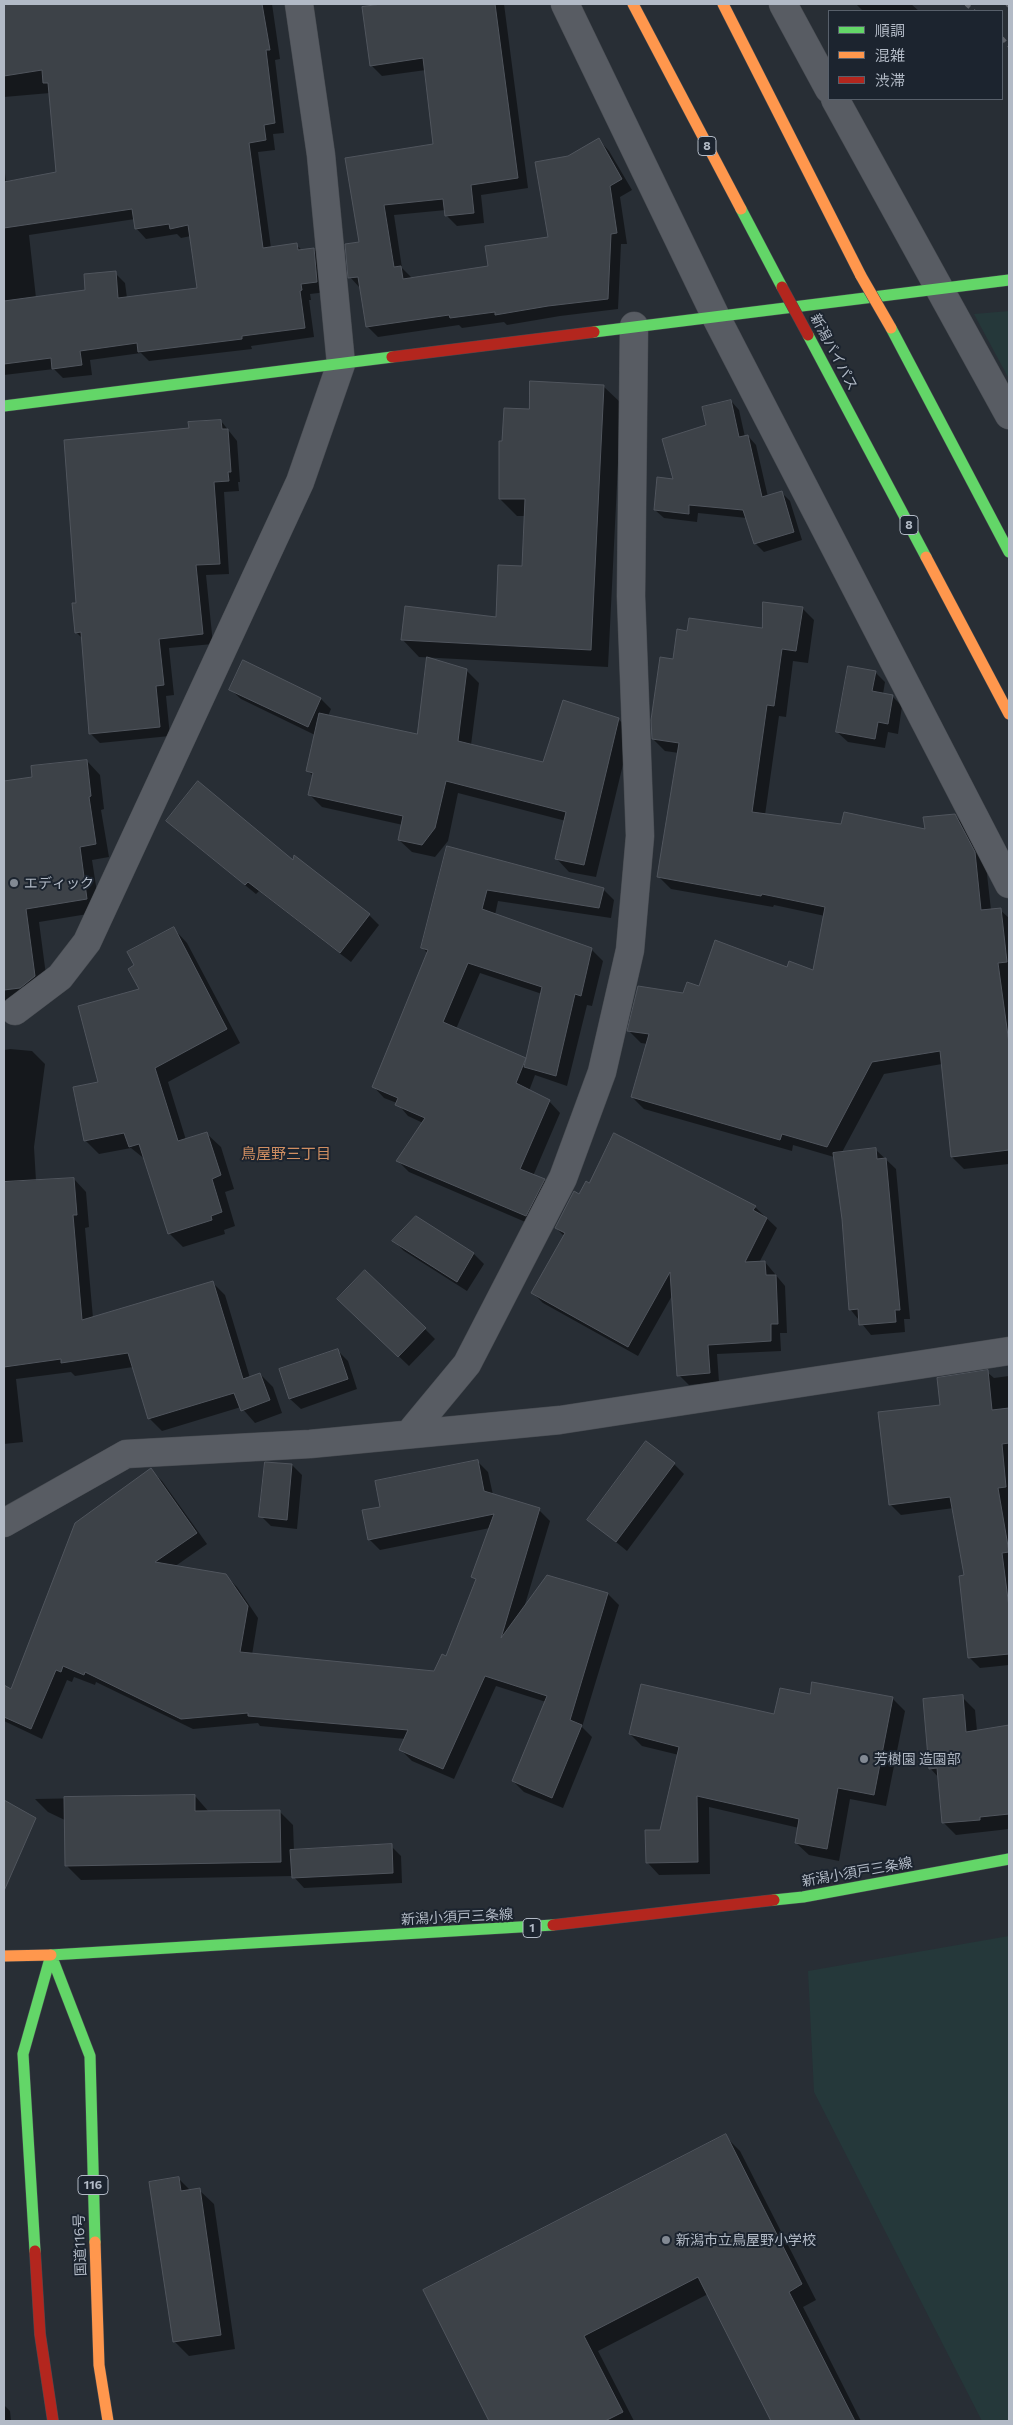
<!DOCTYPE html>
<html>
<head>
<meta charset="utf-8">
<style>
  body { margin:0 }
  #map { position:relative; width:1013px; height:2425px; overflow:hidden; background:#282e35; font-family:Commissioner,"Noto Sans JP",sans-serif }
  canvas { display:block }
  .frame { position:absolute; inset:0; border:5px solid #b2bac6; pointer-events:none }
  .legend { position:absolute; left:828px; top:10px; width:175px; height:90px; box-sizing:border-box; background:#1c242f; border:1px solid #58606b; margin:0; padding:6px 9px; list-style:none; font-size:15px; color:#b2bac6 }
  .legend li { display:flex; align-items:center; gap:10px; height:25px }
  .legend b { width:25px; border:1px solid #58606b }
</style>
</head>
<body>
<div id="map">
<canvas width="1013" height="2425"></canvas>
<div class="frame"></div>
<ul class="legend">
<li><b style="height:6px;background:#63d668"></b>順調</li>
<li><b style="height:6px;background:#ff974d"></b>混雑</li>
<li><b style="height:6px;background:#b3261e"></b>渋滞</li>
</ul>
</div>
<script>
const ctx = document.querySelector('canvas').getContext('2d');
ctx.lineJoin = 'round';
function paint(path, color) {
  ctx.fillStyle = color;
  ctx.fill(path, 'evenodd');
}
function strokePath(path, color, width, dash) {
  ctx.strokeStyle = color;
  ctx.lineWidth = width;
  ctx.lineCap = dash ? 'butt' : 'round';
  ctx.setLineDash(dash || []);
  ctx.stroke(path);
}
function drawText(font, color, halo, rows, align = 'center') {
  ctx.font = font + ' Commissioner,"Noto Sans JP",sans-serif';
  ctx.lineWidth = 4;
  ctx.setLineDash([]);
  ctx.textBaseline = 'middle';
  ctx.strokeStyle = halo;
  ctx.fillStyle = color;
  for (const [text, x, y, turn = 0] of rows) {
    ctx.save();
    ctx.translate(x, y);
    ctx.rotate((+turn || 0) * Math.PI / 180);
    ctx.textAlign = isNaN(turn) ? turn : align;
    if (halo) ctx.strokeText(text, 0, 0);
    ctx.fillText(text, 0, 0);
    ctx.restore();
  }
}
paint(new Path2D(`
  M1009,311v68l-35,-65z
  M1009,1936v485h-27l-168,-329 -6,-121z`), '#25383a');
paint(new Path2D(`
  M4,4h268l8,55 -5,1 9,73 -11,1 2,16 -17,2 13,96 25,-3 6,5 12,-1 10,10 3,33 -17,2 1,6h-2l5,37 -63,9 1,3 -103,12 -8,-8 -51,7 2,15 -29,3 -9,-9 -50,6v-209l2,15 52,-8 -8,-80 -46,4zM135,219l1,9 10,11 31,-5 4,4 10,-2 7,53 -71,9 -2,-15 -10,-10 -29,18 -50,7 -7,-63z
  M391,4h113l24,184 -47,7 3,28 -27,3 -11,-11v-5l-52,5 8,53 10,10 77,-11 61,-29 19,-81 30,-17 10,11 23,39 -12,7 7,47h-6l-3,65 -58,7 -53,9 -3,-3 -42,6 -3,-3 -81,12 -11,-11 -7,-38 -10,-11 10,-34 -14,-84 88,-14 -8,-75 -44,6 -11,-11 -8,-57z
  M856,4h55l8,7h-56z
  M603,386l18,17 -13,264 -189,-10 -17,-18 95,-21 26,-51 2,-51h-8l-17,-17 3,-56 27,-32z
  M731,401l8,9 6,27 3,-1 8,9 12,52 14,-4 8,8 12,39 -38,12 -9,-9 -8,-25 -49,-5 -1,9 -33,-4 -9,-8 52,-84z
  M221,421l16,20 3,41h-2l1,9 -15,1 5,82 -23,1 7,69 -44,4 5,47 -8,1 4,40 -70,7 -10,-10 -7,-94 -7,-7 1,-28 113,-175z
  M802,608l12,12 -6,43 -15,-2 -7,56 -7,-1 -14,99 77,11 84,5 29,-16 12,13 19,37 5,45h9l9,8v246l-45,5 -12,-12 -10,-93 -58,10 -43,80 34,-5 21,20 14,150h-6l1,13 -34,3 -21,-26 -7,-90 -9,-62 -41,-12 -1,6 -148,-42 -12,-12 16,-53 -7,-1 -12,-12 55,-37 15,-7 115,-15 11,-56 -51,-11 -1,2 -102,-18 -12,-12 20,-124 -14,-2 -12,-12 21,-79 14,-28 75,-3z
  M243,662l78,37 10,10 -3,7 90,19 48,-65 13,13 -8,62 73,19 74,-45 13,12 -35,146 -27,-5 -12,-13 9,-38 -108,-28 -10,48 -13,16 -23,-5 -13,-12 4,-15 -81,-18 -12,-12 4,-18 -7,-7 8,-35 -74,-36 -11,-10z
  M875,672l10,10 -2,12 9,2 10,10 -4,28 -10,-2 -3,16 -37,-6 -11,-10z
  M87,761l13,14 4,34 -3,1 8,47 -17,3 8,52 -61,10 9,68 -44,14v-222l29,-3z
  M178,831l116,31 75,53 10,10 -28,37 -92,-71 -3,3z
  M448,847l155,42 11,11 -3,18 -113,-17 -3,14 96,34 12,12 -11,45 -5,-1 -20,81 -32,-11 -6,16 20,10 11,12 -27,63 11,4 11,12 -18,35 -128,-55 -11,-11 25,-38 -15,-7 -11,-13 -13,-5 -11,-12 55,-132 -5,-6zM480,973l62,21 -15,67 -71,-32z
  M174,929l13,14 53,100 -72,39 18,58 21,-6 14,13 13,42 -9,3 10,34 -11,4 1,4 -42,13 -14,-14 -23,-73 -15,-12 -32,6 -14,-14 15,-57 41,-93z
  M10,1049l22,2 13,13 -11,83 2,34 38,-2 12,13 3,35 -4,1 8,90 120,-35 12,12 25,83 10,-4 13,13 9,26 -27,10 -14,-16 -79,24 -13,-13 -16,-51 -58,9 -4,-4 -55,7 7,63 -19,2v-394z
  M580,1195l175,12 22,21 -18,35 6,-1 20,24 2,47h-7l1,18 -64,3 2,28 -30,3 -10,-10 -6,-81 -35,62 -95,-53 -10,-10 31,-57 -8,-8z
  M416,1217l58,37 10,10 -17,27 -63,-40 -10,-10z
  M349,1309l76,20 10,10 -26,27z
  M337,1350l11,11 9,28 -56,20 -11,-10 -9,-29z
  M987,1372l7,6 15,-2v289l-29,3 -11,-11 -4,-81 -11,-68 -53,7 -11,-11 52,-98z
  M477,1461l11,11 5,23 46,15 11,11 -26,87 24,-32 60,18 11,11 -37,122 10,10 -29,71 -39,-16 -11,-11 33,-79 -50,-16 -42,93 -42,-18 -11,-11 5,-11 -146,-13 -2,-3 -65,6 -97,-47 -1,3 -21,-8 -2,5 -5,-2 -25,59 -38,-18v-34l8,3 139,-220 11,11 45,63 -33,23 52,9 11,11 21,31 -6,37 183,18 12,-15 29,-78 -3,-3 17,-49 -110,22 -11,-11 13,-31z
  M674,1464l10,10 -57,77 -38,-31z
  M292,1465l10,10 -5,54 -26,-3 -10,-10z
  M811,1696l81,2 13,13 -19,95 -36,-7 -11,62 -30,-6 -13,-12 3,-15 -90,-21 1,67 -51,1 -12,-13 14,-30 18,-77 -37,-9 -12,-12 145,-18z
  M962,1697l13,13 2,21 32,-4v102l-53,6 -13,-13 -4,-44 -9,-10z
  M195,1796l14,16 70,-1 14,14 1,26 97,-5 10,10 1,27 -98,5 -11,-12 -212,4 -14,-14 25,-33 -44,-21 -13,-13z
  M725,2136l15,15 76,149 -13,7 58,114h-88l-65,-127 -110,57 36,70h-143l-67,-130z
  M178,2178l13,13 8,-1 15,14 21,145 -46,7 -15,-15z
  M4,2405l6,6 1,10h-7z`), '#0007');
const building = new Path2D(`
  M4,4h258l8,46h-4l9,73 -11,2 2,15 -17,3 14,105 34,-5 1,7 16,-2 3,34 -16,2 1,6 -2,1 5,37 -63,8v3l-104,13 -1,-9 -57,8 2,14 -30,4 -1,-11 -47,6v-63l81,-11 -1,-16 32,-3 2,27 79,-10 -9,-63 -18,4 -1,-5 -34,5 -3,-20 -128,19v-46l52,-10 -8,-89h-5l-1,-13 -38,6z
  M382,4h113l23,174 -47,7 3,28 -29,3 -2,-17 -59,6 10,62 7,-1 2,13 85,-13 -3,-20 63,-9 -13,-75 33,-6 31,-18 23,41 -12,7 7,47 -6,1 -3,65 -60,7 -53,9v-3l-45,6 -1,-3 -83,12 -8,-50 -10,1 -3,-34 14,-2 -14,-84 88,-14 -10,-86 -53,8 -8,-59z
  M530,381l74,4 -13,265 -190,-10 4,-34 91,11 2,-52 24,1 3,-67h-26v-58h3l2,-33 25,1z
  M731,400l8,37 9,-2 14,62 20,-6 12,41 -40,12 -11,-34 -54,-5v9l-35,-4 3,-33 16,2 -11,-40 44,-14 -4,-18z
  M221,420l1,9h6l3,43h-3l1,9 -15,1 6,82 -24,1 7,69 -44,5 5,46 -8,1 4,41 -71,7 -8,-102 -6,1 -3,-30h4l-12,-163 125,-12 -1,-6z
  M763,602l40,5 -7,44 -14,-2 -8,57 -7,-1 -15,107 89,12 3,-12 81,17 -2,-12 32,-3 20,38 6,58 20,-2 6,54 -9,1 11,80v107l-58,7 -11,-106 -68,11 -45,85 -45,-13 -2,6 -149,-43 18,-63 -22,-3 11,-45 45,7 4,-11 12,4 16,-46 72,27 2,-6 24,9 12,-63 -63,-13 -1,2 -104,-19 22,-134 -27,-4 -1,-19 9,-63 13,2 4,-30 10,2 2,-13 73,10z
  M427,657l40,12 -9,72 85,21 20,-62 56,18 -35,147 -29,-6 11,-47 -120,-31 -11,47 -13,17 -24,-5 5,-24 -95,-21 5,-22 -7,-2 13,-58 98,21z
  M243,660l78,38 -13,29 -79,-37z
  M848,666l28,5 -4,20 21,4 -5,29 -10,-2 -3,17 -39,-7z
  M87,760l4,36 -2,1 7,47 -16,3 7,52 -61,10 9,67 -15,12 -16,2v-209l28,-4 -1,-11z
  M198,781l95,79 1,-5 76,59 -30,39 -92,-71 -3,3 -79,-64z
  M447,846l157,42 -5,20 -112,-18 -5,19 110,39 -11,48 -6,-2 -19,82 -32,-9 18,-80 -74,-24 -25,59 83,36 -10,25 34,17 -30,69 25,10 -19,37 -130,-55 29,-43 -30,-13 3,-7 -26,-11 56,-137 -7,-2z
  M174,927l53,102 -72,39 23,73 29,-9 14,43 -9,4 10,33 -11,4 1,4 -44,14 -29,-90 -10,3 -5,-14 -40,8 -11,-54 25,-5 -20,-76 61,-17 -11,-20 6,-4 -7,-13z
  M614,1133l142,73 -3,4 14,8 -22,44 20,-1 1,14h10l2,49h-7v17l-63,4 2,28 -33,3 -7,-104 -42,75 -97,-54 34,-60 -10,-5 19,-37 5,3 7,-13 3,2z
  M876,1148l1,11 9,-1 14,152h-5l1,12 -37,3 -1,-16 -9,1 -7,-91 -9,-66z
  M74,1178l3,37h-4l9,105 131,-39 30,98 17,-6 10,27 -29,11 -7,-18 -86,26 -20,-66 -67,10v-4l-57,8v-185z
  M416,1216l58,37 -17,29 -65,-41z
  M365,1270l61,58 -28,29 -61,-58z
  M338,1349l10,30 -59,20 -10,-30z
  M988,1370l4,40 17,-2v35l-7,1 4,43 -8,1 11,64 -7,1 7,54v47l-41,4 -9,-82 5,-1 -14,-78 -61,8 -11,-93 62,-7 -3,-27z
  M646,1441l29,22 -59,79 -29,-22z
  M478,1460l6,31 56,17 -39,130 46,-63 61,18 -38,127 12,5 -30,73 -40,-17 35,-85 -62,-20 -42,93 -44,-19 9,-20 -160,-14v-3l-67,6 -96,-47 -1,3 -21,-9 -2,6 -5,-2 -25,59 -27,-12v-32l7,4 64,-166 76,-55 46,65 -42,29 71,12 22,32 -8,46 194,19 8,-17 4,2 30,-77 -5,-2 23,-63 -126,26 -6,-30 18,-3 -5,-26z
  M265,1462l27,2 -5,56 -28,-3z
  M812,1682l81,15 -19,98 -36,-7 -11,61 -32,-6 4,-24 -102,-23 1,66 -52,1 -1,-33h15l19,-83 -50,-13 12,-50 133,30 6,-26 30,6z
  M963,1695l3,37 43,-7v89l-29,3v3l-38,3 -5,-55 -8,1 -6,-70z
  M195,1795v16l85,-1 1,52 -216,4 -1,-69z
  M4,1800l32,18 -32,73z
  M392,1844l1,29 -101,5 -2,-28z
  M726,2134l76,150 -13,8 66,129h-84l-73,-144 -114,59 39,76 -18,9h-116l-66,-131z
  M179,2177l2,14 19,-3 21,147 -48,7 -24,-160z`);
paint(building, '#3d4248');
strokePath(building, '#50555d', 1);
const street = new Path2D(`
  M565,4l151,313 293,567
  M783,4l46,85
  M835,99l174,316
  M15,1011l45,-34 27,-35 213,-460 41,-118 -20,-209 -22,-151
  M409,1434l58,-70 96,-186 39,-106 28,-122 10,-114 -9,-240 3,-270
  M4,1523l122,-69 184,-10 250,-24 449,-69`);
const fast = new Path2D(`
  M741,209l41,78
  M891,328l118,224
  M594,332l415,-52
  M808,335l118,222
  M4,406l388,-49
  M774,1900l29,-3 206,-38
  M51,1955l502,-30
  M51,1955l39,101 5,186
  M35,2251l-12,-197 28,-99`);
const slow = new Path2D(`
  M633,4l108,205
  M723,4l138,272
  M926,557l83,157
  M4,1956l47,-1
  M95,2242l4,123 9,56`);
const jam = new Path2D(`
  M392,357l202,-25
  M553,1925l221,-25
  M35,2251l5,83 13,87`);
strokePath(street, '#464a50', 29);
strokePath(fast, '#464a50', 12);
strokePath(slow, '#464a50', 12);
strokePath(jam, '#464a50', 12);
strokePath(street, '#585c63', 28);
strokePath(fast, '#63d668', 11);
strokePath(slow, '#ff974d', 11);
strokePath(jam, '#b3261e', 11);
strokePath(new Path2D(`
  M966,4l8,7
  M1007,4l2,2
  M1002,38l7,8`), '#5c6067', 4, [5, 5]);
const slowBridge = new Path2D(`
  M861,276l30,52`);
const jamBridge = new Path2D(`
  M782,287l26,48`);
strokePath(slowBridge, '#454a51', 12, []);
strokePath(jamBridge, '#454a51', 12, []);
strokePath(slowBridge, '#ff974d', 11);
strokePath(jamBridge, '#b3261e', 11);
for (const [x, y, r, color] of [
  [14,883,5,"#828993"],
  [864,1759,5,"#828993"],
  [666,2240,5,"#828993"]
]) {
  const dot = new Path2D();
  dot.arc(x, y, r, 0, 2 * Math.PI);
  ctx.fillStyle = color;
  ctx.fill(dot);
  strokePath(dot, '#1c242f', 2);
}
for (const [x, y, w] of [
  [707,146,18],
  [909,525,18],
  [532,1928,18],
  [93,2185,30]
]) {
  const box = new Path2D();
  box.roundRect(x - w / 2, y - 9.5, w, 19, 4);
  ctx.fillStyle = '#1c242f';
  ctx.fill(box);
  strokePath(box, '#b2bac6', 1);
}
drawText('bold 12px', '#b2bac6', null, [
  ["8",707,146],
  ["8",909,525],
  ["1",532,1928],
  ["116",93,2185]
]);
drawText('14px', '#b2bac6', '#1c242f', [
  ["新潟バイパス",834,352,62],
  ["新潟小須戸三条線",857,1872,-10],
  ["新潟小須戸三条線",457,1917,-3],
  ["国道116号",80,2245,-92]
]);
drawText('14px', '#b2bac6', '#1c242f', [
  ["エディック",24,883],
  ["芳樹園 造園部",874,1759],
  ["新潟市立鳥屋野小学校",676,2240]
], 'left');
drawText('15px', '#d18f62', '#1c242f', [
  ["鳥屋野三丁目",286,1154]
]);
</script>
</body>
</html>
